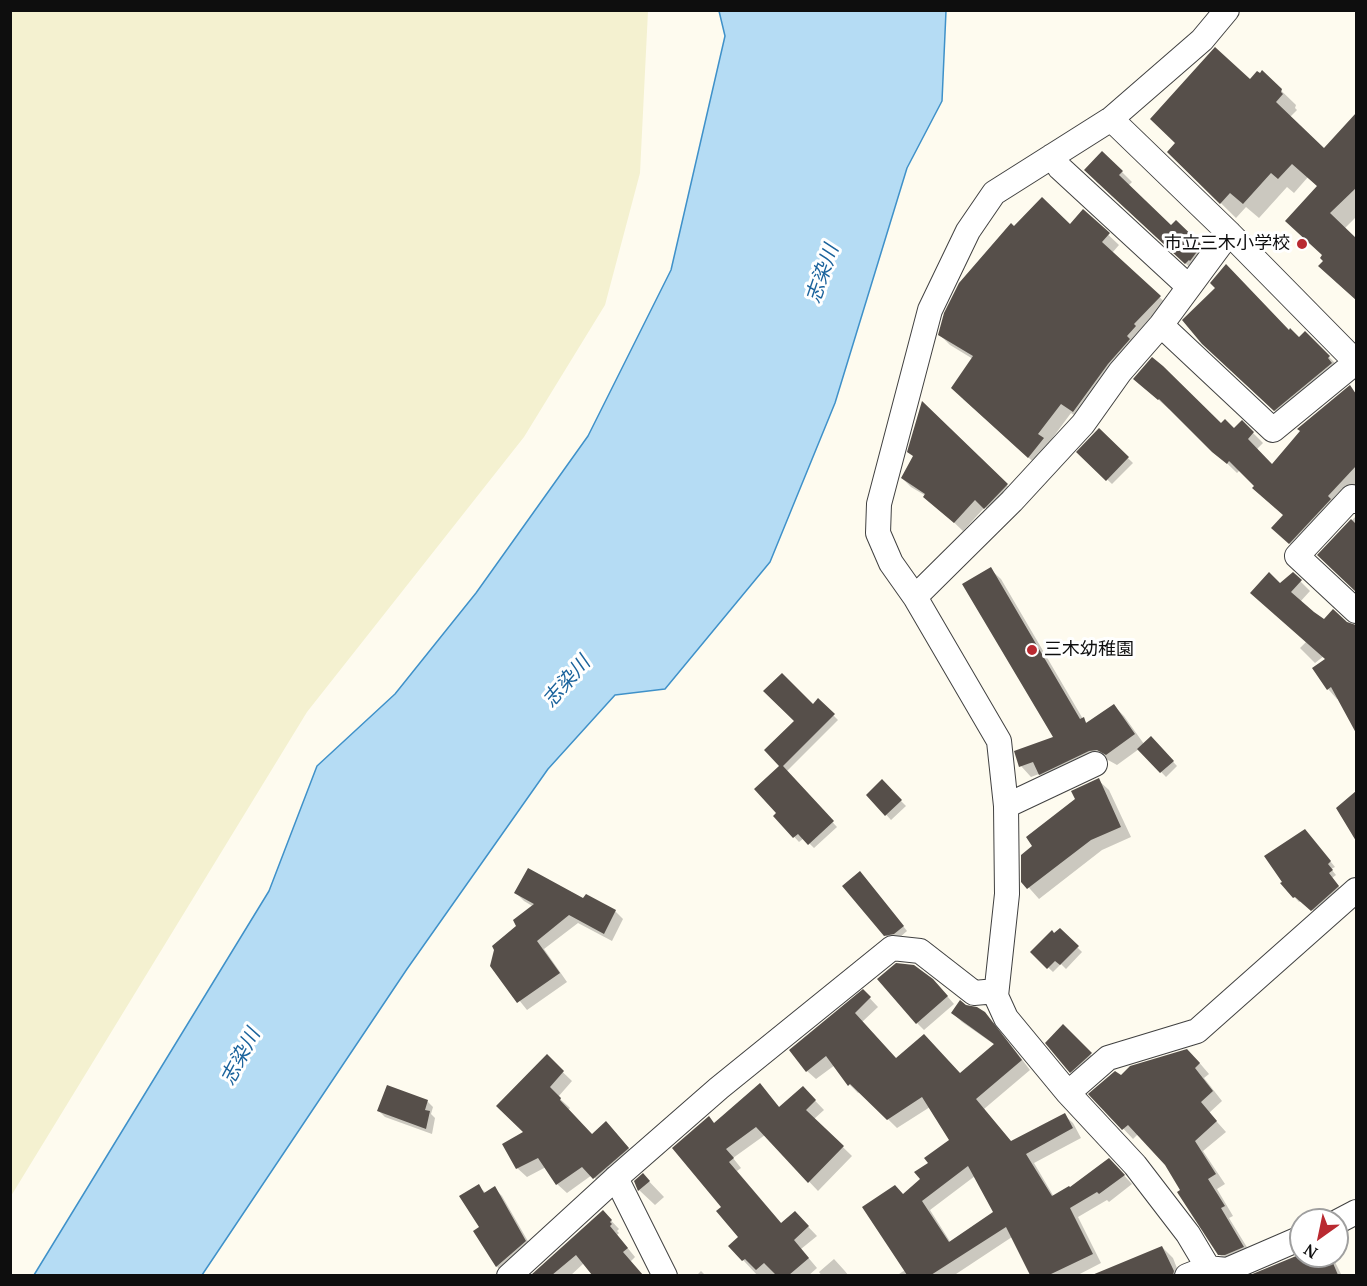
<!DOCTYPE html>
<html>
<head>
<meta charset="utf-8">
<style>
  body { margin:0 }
  #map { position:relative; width:1367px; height:1286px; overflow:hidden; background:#fefbef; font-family:"PT Serif",serif }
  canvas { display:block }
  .frame { position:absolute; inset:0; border:12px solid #0e0e0e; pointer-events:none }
  .north { position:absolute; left:1289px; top:1208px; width:60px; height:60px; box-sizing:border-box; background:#fff; border:2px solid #9f9f9f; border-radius:50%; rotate:213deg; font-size:16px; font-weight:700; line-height:24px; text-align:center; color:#0e0e0e }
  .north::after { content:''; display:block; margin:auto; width:21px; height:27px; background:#b92a31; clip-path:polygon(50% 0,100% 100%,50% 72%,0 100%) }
</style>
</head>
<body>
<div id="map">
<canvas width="1367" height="1286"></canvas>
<div class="frame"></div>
<div class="north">N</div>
</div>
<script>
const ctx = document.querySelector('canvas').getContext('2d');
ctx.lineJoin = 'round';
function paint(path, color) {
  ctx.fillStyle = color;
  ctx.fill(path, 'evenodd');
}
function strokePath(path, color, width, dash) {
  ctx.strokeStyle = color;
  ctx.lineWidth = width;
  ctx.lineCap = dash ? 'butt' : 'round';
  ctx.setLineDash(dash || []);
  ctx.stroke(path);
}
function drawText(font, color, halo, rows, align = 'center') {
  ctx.font = font + ' "PT Serif","Noto Sans JP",serif';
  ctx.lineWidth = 6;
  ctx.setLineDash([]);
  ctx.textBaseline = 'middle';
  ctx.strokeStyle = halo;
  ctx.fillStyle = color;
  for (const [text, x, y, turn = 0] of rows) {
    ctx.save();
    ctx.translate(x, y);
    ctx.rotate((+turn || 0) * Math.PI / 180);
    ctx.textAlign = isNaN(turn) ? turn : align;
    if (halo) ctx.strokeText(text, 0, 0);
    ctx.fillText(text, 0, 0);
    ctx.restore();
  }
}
paint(new Path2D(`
  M11,10l637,1 -8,162 -35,132 -81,132 -217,275 -296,484z`), '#f4f1d0');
const water = new Path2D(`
  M719,11h227l-4,90 -35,67 -72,235 -65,159 -105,127 -50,6 -67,74 -141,200 -205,306h-168l235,-384 48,-125 78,-72 81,-101 112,-157 83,-166 54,-234z`);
paint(water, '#b5dcf4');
strokePath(water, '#3f91c9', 1.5);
paint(new Path2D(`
  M1262,72l34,33 -1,3 2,2 -7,7 34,33 32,-35v102l-12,12 12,11v60l-21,-19 -10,-20 -7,-74 -10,-10 -14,16 -7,-6 -28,31 -13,-11 -10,11 -67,-66z
  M1122,172l10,10 -4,4 43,41 5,-5 36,34 -16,17 -100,-92z
  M1083,211l36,34 -7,8 58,54 -86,114 -13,-8 -23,31 5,5 -14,18 -76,-68 10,-40 -23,-14 -10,-10 74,-107 56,-2z
  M1217,288l82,51 6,-6 34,34 -55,53 -71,-67z
  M1350,387l6,7v99l-57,60 -25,-25 11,-12 -45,-46 -3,3 -67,-65 -1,1 -24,-21 89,42 8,-8 21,21 -7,7 17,16z
  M922,404l94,90 -22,22 -9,-9 -22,24 -37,-35 -15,-9 -9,-9 12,-21z
  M1099,430l34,33 -21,21 -34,-32z
  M1356,516v75l-37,-36z
  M990,569l11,10 82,140 5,5 26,-18 10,10 20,28 7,-6 26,28 -11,11 -27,-28 -22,16 -9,-5 -8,1 -50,23 -11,-10 -8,3 -10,-11 -5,-14 39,-14z
  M1293,574l17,17 -10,11 24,19 22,2 10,10v86l-2,2 -15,-23 -2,1 -9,-10 -1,-30 -3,-3 -9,7 -15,-15 7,-7 -27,-56z
  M818,700l20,20 -52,52 51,55 -23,21 -10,-10 -5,4 -24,-26 3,-3 4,-47 31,-60z
  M1098,780l11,10 22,47 -29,13 -63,49 -16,-18 54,-81z
  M882,782l24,24 -15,14 -23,-25z
  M1355,794l1,1v43l-18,-30z
  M1309,835l26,32 -4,2 5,6 -4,3 11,14 -26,22 -16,-13 -2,1 -17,-18z
  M865,878l42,53 -8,7 -8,2 -6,-5z
  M516,893l68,7 31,11 8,8 -11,22 -34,-18 -34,26 23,33 -40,28 -36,-45 27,-39 16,-19 -10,-6z
  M1060,930l22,22 -16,17 -5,-5 -8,8 -21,-20z
  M940,988l14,16 -30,26 -7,-7z
  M863,991l15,16 -16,15 35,38 63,15 35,-30 -33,-23 -9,-9 41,10 36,47 -46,39 28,34 52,-28 9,8 8,15 -47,25 20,34 64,-28 14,15 -23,18 -2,-2 -29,17 23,46 -25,13h-44l-20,-39 -59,39h-57l9,-6 -2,-74 19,-17 8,-16 21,-23 -21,-33 -33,21 -37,-36 -2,1 -8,-8 -15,-20 -19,14 -9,-8zM975,1176l20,37 -44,30 -21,-33z
  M1063,1027l32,32 -20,17 -4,-4z
  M547,1057l25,24 -14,16 12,11 -2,2 24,26 23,-4 22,26 -33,30 -12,-13 -25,18 -10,-9 -11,-17 -19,10 -10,-9z
  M1197,1060l12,14 -5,4 18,23 -13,12 17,19 -23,19 22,33 -8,5 16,27 -4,2 24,39 -24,7 -10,-10 -53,-90 -28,-30 -5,5 -42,-45 30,-17z
  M760,1085l20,23 23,-20 21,22 -10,9 38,37 -34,35 -53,-56 -32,23 8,10 -4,3 45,53 13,-11 22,23 -16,13 16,19 -9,8h-50l-28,-30 10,-9 -17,-29 -8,-84z
  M427,1101l6,6 -2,7 4,4 -3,16 -47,-17 -6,-6z
  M643,1175l21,22 -9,8 -16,-15 -3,-8z
  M478,1186l8,7 8,-5 8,8 31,54 -27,26 -8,-8 -23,-37 6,-3z
  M603,1212l16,17 -2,2 2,2 -2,2 18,22 -5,5 12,14h-48l-10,-13 -14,13h-37z
  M1162,1247l11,11 7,18h-54l-4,-12z
  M1301,1255l31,1 10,20h-88z
  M834,1259l10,11 5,6h-27l-3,-4z
  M701,1271l4,4 3,-1 2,2h-14z`), '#0003');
paint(new Path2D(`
  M1215,47l35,32 7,-8 3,2 2,-3 20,19 -1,3 2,2 -7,8 48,46 32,-35v75l-26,25 26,25v62l-38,-34 5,-5 -3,-3 2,-3 -37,-34 32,-35 -25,-22 -14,15 -7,-6 -28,31 -13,-11 -10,11 -53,-52 8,-9 -25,-24z
  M1102,151l21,20 -4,4 52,50 5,-5 26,25 -12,16 -1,-1 -4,4 -101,-94z
  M1042,197l28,27 13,-15 27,24 -8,9 59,54 -27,28 2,2 -9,10 3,3 -22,25 -35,48 -12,-8 -23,30 6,4 -16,20 -77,-70 22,-32 -35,-21 6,-22 15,-30 52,-60 3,3z
  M1226,264l63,66 1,-2 9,9 6,-6 25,25 -2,2 4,5 -58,48 -72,-67 -20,-24 33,-32 -5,-5z
  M1152,357l11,9 58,57 4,-4 9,9 8,-8 12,12 -6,7 24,25 28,-33 -3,-2 53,-44 6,9v72l-28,30 3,3 -42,45 -18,-16 12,-13 -31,-27 2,-2 -25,-25 -2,3 -15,-12 -53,-53 -1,1 -25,-21z
  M922,401l86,83 -24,25 -9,-9 -21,23 -31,-26 2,-3 -24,-16 12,-22 -6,-4z
  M1099,428l30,29 -23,24 -30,-29z
  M1351,519l5,5v68l-39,-37z
  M991,567l89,152 4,-2 2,6 28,-19 21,30 -29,21 -9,-5 -8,1 -50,24 -6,-13 -14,5 -5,-16 39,-14 -91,-153z
  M1269,572l11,11 13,-11 9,8 -11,12 23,20 10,7 9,-10 14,13 9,3v108l-25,-46 -4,3 -15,-22 13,-9 -75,-66z
  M782,673l31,31 5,-6 17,16 -52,52 51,55 -26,24 -10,-11 -5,4 -20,-22 3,-3 -22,-24 25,-23 -15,-16 30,-29 -31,-30z
  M1151,736l23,25 -14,12 -23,-24z
  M1099,778l22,49 -30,13 -64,49 -6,-7v-27l11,-9 -6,-9 49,-38 -4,-8z
  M882,779l20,21 -17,16 -19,-21z
  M1356,791v50l-20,-33z
  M1305,829l26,32 -3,3 5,6 -4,3 10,13 -28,25 -16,-14 -2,1 -13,-15 2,-1 -18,-26z
  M528,868l55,30 3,-4 30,16 -12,24 -35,-19 -32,26 23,32 -43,30 -27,-37 4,-16 -2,-4 24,-20 -3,-6 21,-16 -20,-11z
  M860,871l44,55 -10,8 -10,2 -42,-50z
  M1060,928l19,18 -19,19 -5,-4 -8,8 -17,-17 22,-22 2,3z
  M896,963l18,2 19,14 15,17 -32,28 -39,-45z
  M863,989l8,8 -16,16 41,45 28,-24 36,39 34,-29 -43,-31 9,-13 6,5 11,2 8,5 37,48 -46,39 35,42 54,-28 8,15 -47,26 26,42 17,-10 1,1 39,-29 16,17 -26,19 -2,-2 -27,16 23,46 -44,21h-19l-24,-48 -75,48h-24l-45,-68 33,-22 8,9 17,-15 -6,-7 14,-9 -4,-5 25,-18 -27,-43 -35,23 -37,-36 -2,2 -22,-30 -20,16 -17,-22zM968,1166l25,46 -44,30 -27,-41z
  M1063,1024l29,29 -22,20 -25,-30z
  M1187,1049l13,14 -5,5 18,23 -12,11 16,19 -22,20 21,33 -8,5 17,27 -4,2 23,39 -19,8h-7l-41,-63 3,-2 -15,-25 -37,-40 -6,5 -34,-36 27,-23 6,4 9,-9z
  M547,1054l17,17 -14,16 11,11 -1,2 32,34 14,-13 23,27 -36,31 -11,-12 -26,18 -18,-27 -22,11 -14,-25 21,-12 -27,-26z
  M760,1083l19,24 24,-21 13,14 -10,10 38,36 -36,37 -52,-56 -30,22 8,9 -5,4 52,61 14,-12 14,15 -15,14 15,18 -20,17h-13l-12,-12 -8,7 -11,-11 -3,2 -14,-15 10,-9 -22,-26 5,-4 -49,-59 37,-32 5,7z
  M387,1085l41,15 -3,10 5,1 -4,18 -49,-18z
  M643,1173l7,8 -12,10 -4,-10z
  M479,1184l5,9 11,-7 31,55 -30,26 -23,-36 6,-4 -20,-31z
  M603,1210l9,10 -2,2 2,2 -2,2 18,22 -5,4 20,23h-51l-16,-20 -24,20h-21z
  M1162,1246l12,25 -1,4h-81z
  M1301,1254v2h29l8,19h-88z`), '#564f4a');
const minor = new Path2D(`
  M1111,119l118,114 127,129
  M1052,156l8,12 129,119
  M1161,325l112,105 83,-68
  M1356,501l-4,-4 -55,59 59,55
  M915,597l97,-96 71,-77 37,-52 41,-47 68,-92
  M1006,806l89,-42
  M1068,1093l40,-35 89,-27 159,-141
  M616,1178l49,98
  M1337,1222l19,-10
  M509,1276l107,-98 103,-90 173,-140 28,3 54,42 22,-2
  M1187,1276l20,-8 20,2 74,-32
  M1213,1276l-25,-42 -53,-69 -67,-72 -62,-75 -10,-22 11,-102 -1,-88 -7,-65 -84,-144 -24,-34 -13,-30 1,-29 51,-194 38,-79 26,-38 117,-74 91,-79 25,-30`);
strokePath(minor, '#414141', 26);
strokePath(minor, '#fff', 24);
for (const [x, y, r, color] of [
  [1302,244,6,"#b92a31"],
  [1032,650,6,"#b92a31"]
]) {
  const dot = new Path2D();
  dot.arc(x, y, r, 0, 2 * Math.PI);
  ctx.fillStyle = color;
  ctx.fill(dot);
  strokePath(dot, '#fff', 2);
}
drawText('18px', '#0e0e0e', '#fff', [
  ["市立三木小学校",1290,244],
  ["三木幼稚園",1044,650,"left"]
], 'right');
drawText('italic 20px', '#1b639c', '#fff', [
  ["志染川",823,274,-71],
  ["志染川",567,682,-49],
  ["志染川",241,1057,-62]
]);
</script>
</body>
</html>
